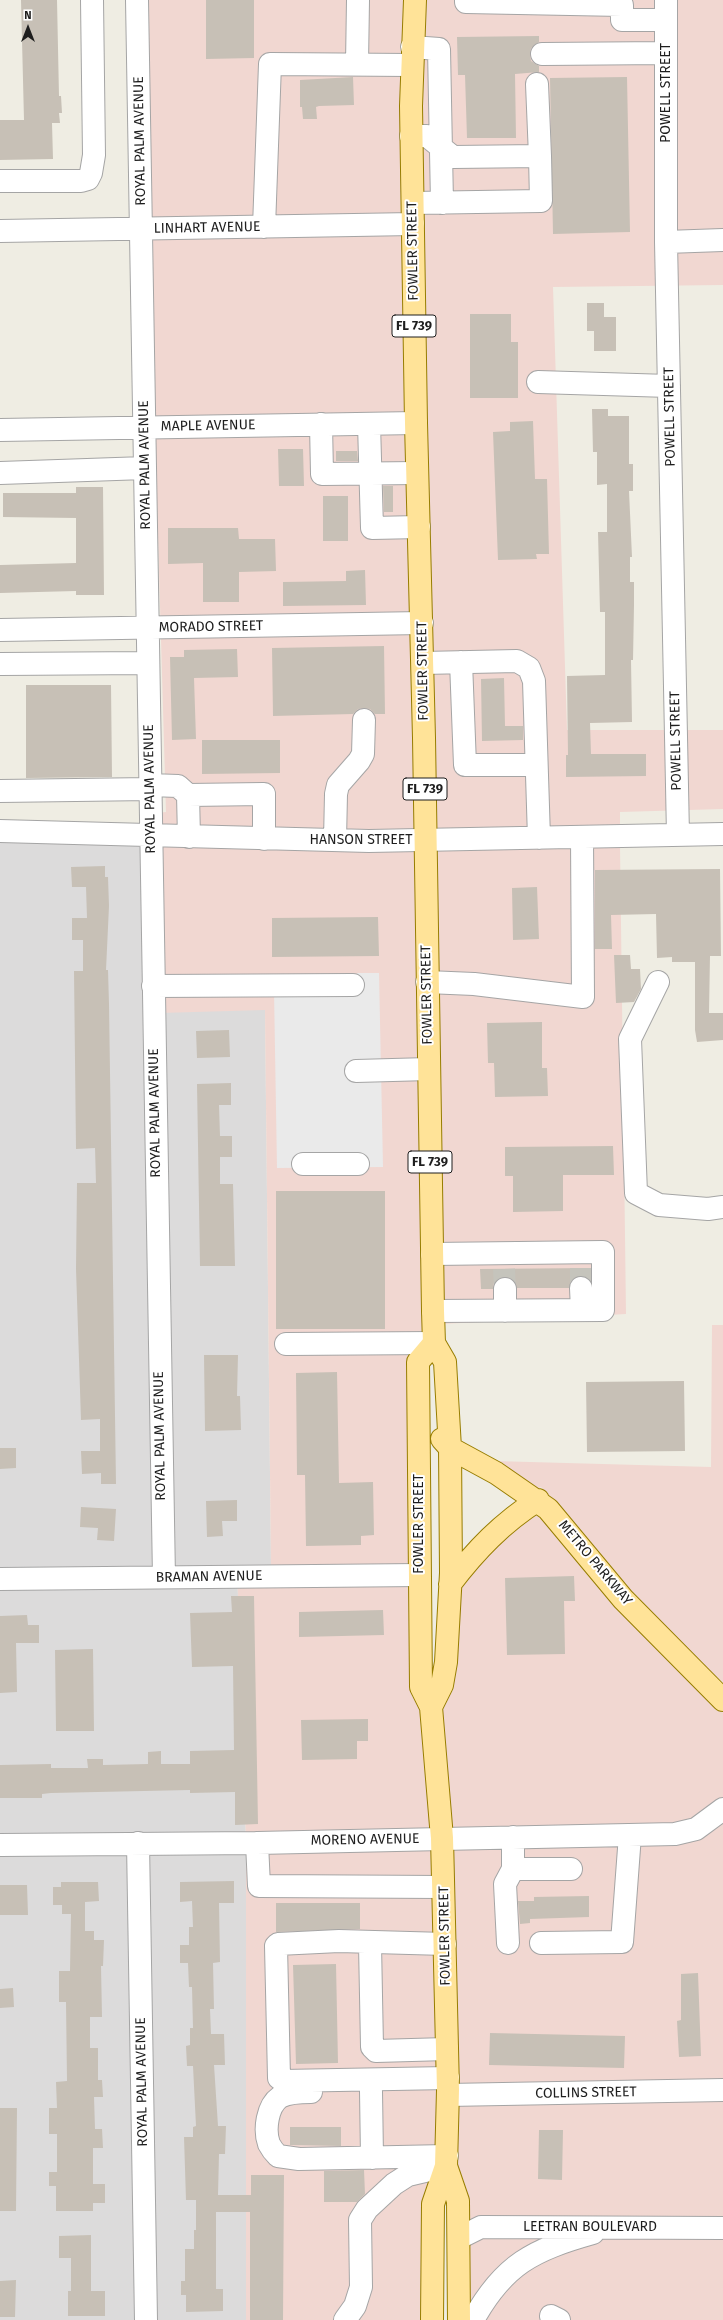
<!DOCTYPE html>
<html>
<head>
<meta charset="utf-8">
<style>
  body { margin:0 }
  #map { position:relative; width:723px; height:2320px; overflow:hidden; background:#efede3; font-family:"Fira Sans",sans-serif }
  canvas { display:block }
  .north { position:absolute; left:8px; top:8px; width:40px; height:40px; -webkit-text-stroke:3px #fff; paint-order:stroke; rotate:0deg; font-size:11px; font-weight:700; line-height:16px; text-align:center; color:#1e1e1e }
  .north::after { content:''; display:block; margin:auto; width:14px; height:18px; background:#1e1e1e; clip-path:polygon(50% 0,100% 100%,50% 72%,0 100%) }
</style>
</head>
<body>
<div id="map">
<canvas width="723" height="2320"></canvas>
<div class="north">N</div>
</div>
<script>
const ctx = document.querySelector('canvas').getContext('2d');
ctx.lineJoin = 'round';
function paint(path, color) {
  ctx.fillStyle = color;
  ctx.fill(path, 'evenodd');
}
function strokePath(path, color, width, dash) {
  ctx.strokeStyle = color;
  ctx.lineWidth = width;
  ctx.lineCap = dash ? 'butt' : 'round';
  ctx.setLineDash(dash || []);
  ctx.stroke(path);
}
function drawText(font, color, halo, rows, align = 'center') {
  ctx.font = font + ' "Fira Sans",sans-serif';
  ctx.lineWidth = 4;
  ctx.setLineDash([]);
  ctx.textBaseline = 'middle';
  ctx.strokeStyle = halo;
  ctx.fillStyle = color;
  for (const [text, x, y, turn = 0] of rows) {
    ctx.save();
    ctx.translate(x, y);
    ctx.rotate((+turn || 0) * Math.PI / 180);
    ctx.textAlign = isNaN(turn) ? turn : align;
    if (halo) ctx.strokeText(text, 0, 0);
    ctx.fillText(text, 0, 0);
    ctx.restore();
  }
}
paint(new Path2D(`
  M0,840l158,6 107,164 6,556 -34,1 9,275v478h-246z`), '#dcdbdb');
paint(new Path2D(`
  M147,0h259l11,830 -48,1 -211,-5 -1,-13 9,-1 -18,-621z
  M424,0h299v285l-170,2 14,443h156v79l-103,3v14l-186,4 -15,-746z
  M160,846l257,4 8,487 -15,241 2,103 -3,2 3,7v7h3l6,10 -2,4 4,2 10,126 6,256 -1,64 -14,81 -3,1 3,7v72h-178v-478l-9,-276h34l-6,-556 -106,3z
  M620,846l6,468 -184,10 -8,-475z
  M712,1325h11v357l-12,-9 -82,-81 -88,-105 -3,2 -44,-28 217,6z
  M537,1512l186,201v607h-256l-11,-154 2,-6 -3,-1 -15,-446 8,-20 5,-2 -2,-6 8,-98 41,-46z`), '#f1d7d1');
paint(new Path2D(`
  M357,973h22l4,194 -106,1 -3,-178 84,-2z`), '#eaeaea');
paint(new Path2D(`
  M21,0h36l2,96h2l1,17h-3l1,10h-8l1,36 -53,1v-40h24z
  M206,0h48v58l-48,1z
  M539,36v6l-8,6 -1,6 1,7 8,5v6l-24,2 1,64h-49l-2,-63h-7l-1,-38z
  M353,77l1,28 -35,1 -3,1 1,12h-14l-1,-12h-2v-27z
  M627,77l3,155 -77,2 -3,-156z
  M587,303h17v14h12v34h-22v-20h-7z
  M470,314h41v28h7v56h-48z
  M592,409h16v7h21v48h4v27h-4l3,66h-2v25h4v23l-1,55h-2l1,62 -42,1 1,31h55v22l-80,1v-22h2l-1,-79 38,-1v-63h-5l-2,-80h9v-48l-10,1v-33h-4z
  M533,421l2,58h12l2,75h-13l1,5 -39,1 -5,-128 17,-1v-9z
  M278,449h25l1,37h-25z
  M336,451h21l1,10h-22z
  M383,486h10v26h-9z
  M76,487h27l1,108h-28v-4l-76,2v-28l76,-2v-45l-73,-1v-24h73z
  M323,496h25v45h-25z
  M168,528h70l1,11h36l1,32 -37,1v30h-36v-39l-35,1z
  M365,570l1,35 -83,1v-24l63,-1v-10z
  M384,646l1,68h-10l-5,-5 -6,-1 -6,1 -5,5 -80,2 -1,-68z
  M237,649l1,28 -44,1 2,61 -24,1 -2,-83h14v-7z
  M504,678l1,48h18v14l-41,1 -1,-62z
  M26,685h85l1,92 -86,1z
  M202,740h78v33l-78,1z
  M105,866v11h3l1,29 -3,64h2l1,34 7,480h-15v-11l-19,1 -1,-23h19v-32l-19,1 -5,-151 1,-86h19l-1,-35 -19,1 -2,-178h9v-31h-11v-22h15l-1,-31h-14l-1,-20z
  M720,869l1,87h-11l-1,57h14v27l-26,2 -2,-12v-68h-23v-5l-15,1 -1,-44 -45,1 1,34h-17v-79z
  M537,887l2,52 -26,1 -1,-52z
  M378,917l1,39 -107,1v-39z
  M614,955h16l1,14h9l1,20 -7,13 -18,1z
  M542,1022v46h5l1,28 -53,1 -1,-34h-6l-1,-40z
  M229,1030l1,27 -33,1 -1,-27z
  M231,1083v22h-12l1,31h12v21h-12v27h13l2,82h-35l-3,-182z
  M613,1146l1,29h-51v36l-50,1v-36h-8v-29z
  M276,1191h109v138h-109z
  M590,1268v12l-9,-4 -6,1 -6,11h-52l-5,-10 -7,-1 -11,5 -1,7h-12l-1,-20z
  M204,1355h34l-1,41h3l1,34 -36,1z
  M337,1372l2,111 34,-1 1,53 -13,1v9l-55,1 -1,-71h-8l-1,-102z
  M684,1381l1,70 -98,1 -1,-70z
  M0,1448h16v20l-16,1z
  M237,1500v21h-15l1,15 -16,1 -1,-36z
  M81,1507l35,2 -2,32 -17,-1 1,-12 -18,-1z
  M574,1576l1,25h-11l1,53 -58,1 -2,-77z
  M231,1596h23l4,228 -23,1v-33l-45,1v-3l-139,3 -9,1v4h-42v-33l51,-1v4h37l-1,-9h16v6l45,-1v-12l13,-1v13h29v-13l44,-1 -1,-84 -41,1 -2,-54 42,-1z
  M383,1610l1,25 -85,2v-25z
  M27,1615l1,10h11v18h-23l1,49 -17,1v-77z
  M93,1649l1,82h-38l-1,-81z
  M368,1719v22h-11v18l-55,1 -1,-40z
  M234,1881v22h-15l1,59 -7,1 1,46h-4l1,25h13l1,31h-11l4,61h8l-1,28h-6l-1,41h33v-20h33l-1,145h-33v-108h-34v77h7v22l-37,1v-17h-5v-14h4v-32h9v-19h2v-30h-10l-2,-63h9v-10l3,-1 -3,-60h-6l-1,-20 4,-1v-17h3l-1,-41h-3l-1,-24h-8v-18h9v-18h4l-1,-26 -12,1v-20z
  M61,1882h37l1,19 -14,1v29h9v9h10l-1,26h-2l1,51h-12v31h8v32h4l1,17h-9l1,32h7l1,19h-10v36h12v19h-12v8h-37v-25h-7v-14h8v-38h-8v-26h8l-1,-26 11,-1 -1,-79h-7v-31h11l1,-57h-9v-9h-9v-18h8z
  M0,1885h27l1,30h-28z
  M589,1896v21l-59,2v4l-10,1 -2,-23h16v-4z
  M276,1903h84v26l-84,3z
  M336,1964l2,99 -42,1 -3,-99z
  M698,1973l3,83 -22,1 -2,-36 4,-1v-46z
  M13,1988l1,19 -14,1v-19z
  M490,2033l135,3 -1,32 -135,-3z
  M0,2108h17l-1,103h-16z
  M290,2127h51v19l-51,-1z
  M539,2130h24l-1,50 -24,-1z
  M364,2170l1,24 -8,8h-33v-31z
  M91,2235v56h14v25h-37v-25h3v-33h-12v-22z
  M16,2280l-1,37h-15v-36z`), '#c7c0b6');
strokePath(new Path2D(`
  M581,1268v20
  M504,1269l1,20`), '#c5c4bc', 22, [22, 11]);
const minor = new Path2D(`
  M137,0l27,1577
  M466,0v2l156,3v15h44
  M666,0v242l12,593
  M412,47l27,2 3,154
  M542,54l124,-1
  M357,64l1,-64
  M537,84l3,72
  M411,136h16l26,21 87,-1 1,45 -128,2
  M0,181h81l7,-2 3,-6 3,-18 -2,-155
  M264,227l6,-163 141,1
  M0,231l413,-7
  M666,242l57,-2
  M538,382l131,4
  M321,424l1,50 95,-1
  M369,424l3,104 47,-1
  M0,430l416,-7
  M0,473l145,-5
  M0,630l422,-7
  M461,662l4,103h71
  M423,663l94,-2 12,7 5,13 5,157
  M0,664l148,-1
  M150,785l28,1 10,9
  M0,791l150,-2
  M0,831l369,10 354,-7
  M189,837l-1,-42 76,-1v45
  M335,840l1,-46 2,-9 21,-24 4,-7 1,-34
  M427,982l47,2 109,13 -1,-160
  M658,982l-28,57 6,154 23,12 49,4 15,-2
  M153,986l200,-1
  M356,1071l73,-2
  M303,1164h55
  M432,1254l171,-2v58l-170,1
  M581,1288l1,22
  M505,1289v22
  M286,1344l148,-1
  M0,1579l419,-4
  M138,1843l8,477
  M257,1843l2,43 184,1
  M0,1845l257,-2 418,-9 21,-5 27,-20
  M513,1869h58
  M508,1943l-3,-59 8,-15v-32
  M541,1943l81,-1 8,-107
  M370,1944l2,103 4,4 71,-2
  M445,1944l-106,-3 -61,3 -2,2 3,132 4,3 165,-3
  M371,2091l1,67
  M311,2092c-10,0 -22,0 -31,5 -13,9 -16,33 -11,47 2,4 6,9 9,12l21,3 148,-3
  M448,2095l275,-5
  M459,2238l22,-11 242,1
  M551,2316l8,4
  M345,2320l10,-14 6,-19 -1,-67 7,-11 27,-25 14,-9 38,-9
  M473,2320c31,-56 60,-70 120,-87`);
const major = new Path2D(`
  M415,0l-4,106 5,317 8,315 9,573 1,32 11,19 5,86 1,125 -5,89 -4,23 -11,22
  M442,1439l8,9 46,25 52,36 75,90 100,101
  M450,1584c26,-34 52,-61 88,-84
  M446,2166l12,35 1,119
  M432,2320l1,-116 13,-38 2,-76 -6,-252 -11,-131 -10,-20 -3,-325 16,-19`);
strokePath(minor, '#a5a5a5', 24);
strokePath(major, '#977d00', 24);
strokePath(minor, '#fff', 22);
strokePath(major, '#ffe398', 22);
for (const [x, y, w] of [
  [414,326,44],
  [425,789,44],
  [430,1162,44]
]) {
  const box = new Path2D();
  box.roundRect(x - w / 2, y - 11, w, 22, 3);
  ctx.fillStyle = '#fff';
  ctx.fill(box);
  strokePath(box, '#1e1e1e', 1);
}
drawText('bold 13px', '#1e1e1e', null, [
  ["FL 739",414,326],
  ["FL 739",425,789],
  ["FL 739",430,1162]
]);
drawText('14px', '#1e1e1e', '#fff', [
  ["POWELL STREET",666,93,-90],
  ["ROYAL PALM AVENUE",140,141,-91],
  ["LINHART AVENUE",207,228,-1],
  ["FOWLER STREET",413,251,-91],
  ["POWELL STREET",670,417,-91],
  ["MAPLE AVENUE",208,426,-1],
  ["ROYAL PALM AVENUE",145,465,-91],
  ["MORADO STREET",211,627,-1],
  ["FOWLER STREET",423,671,-91],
  ["POWELL STREET",676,741,-91],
  ["ROYAL PALM AVENUE",150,789,-91],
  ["HANSON STREET",361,840],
  ["FOWLER STREET",427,995,-91],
  ["ROYAL PALM AVENUE",155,1113,-91],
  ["ROYAL PALM AVENUE",160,1436,-91],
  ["FOWLER STREET",419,1524,-90],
  ["METRO PARKWAY",595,1563,50],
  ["BRAMAN AVENUE",209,1577,-1],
  ["MORENO AVENUE",365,1840,-1],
  ["FOWLER STREET",445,1936,-91],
  ["ROYAL PALM AVENUE",142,2082,-91],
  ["COLLINS STREET",586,2093,-1],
  ["LEETRAN BOULEVARD",590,2227]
]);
</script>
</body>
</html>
